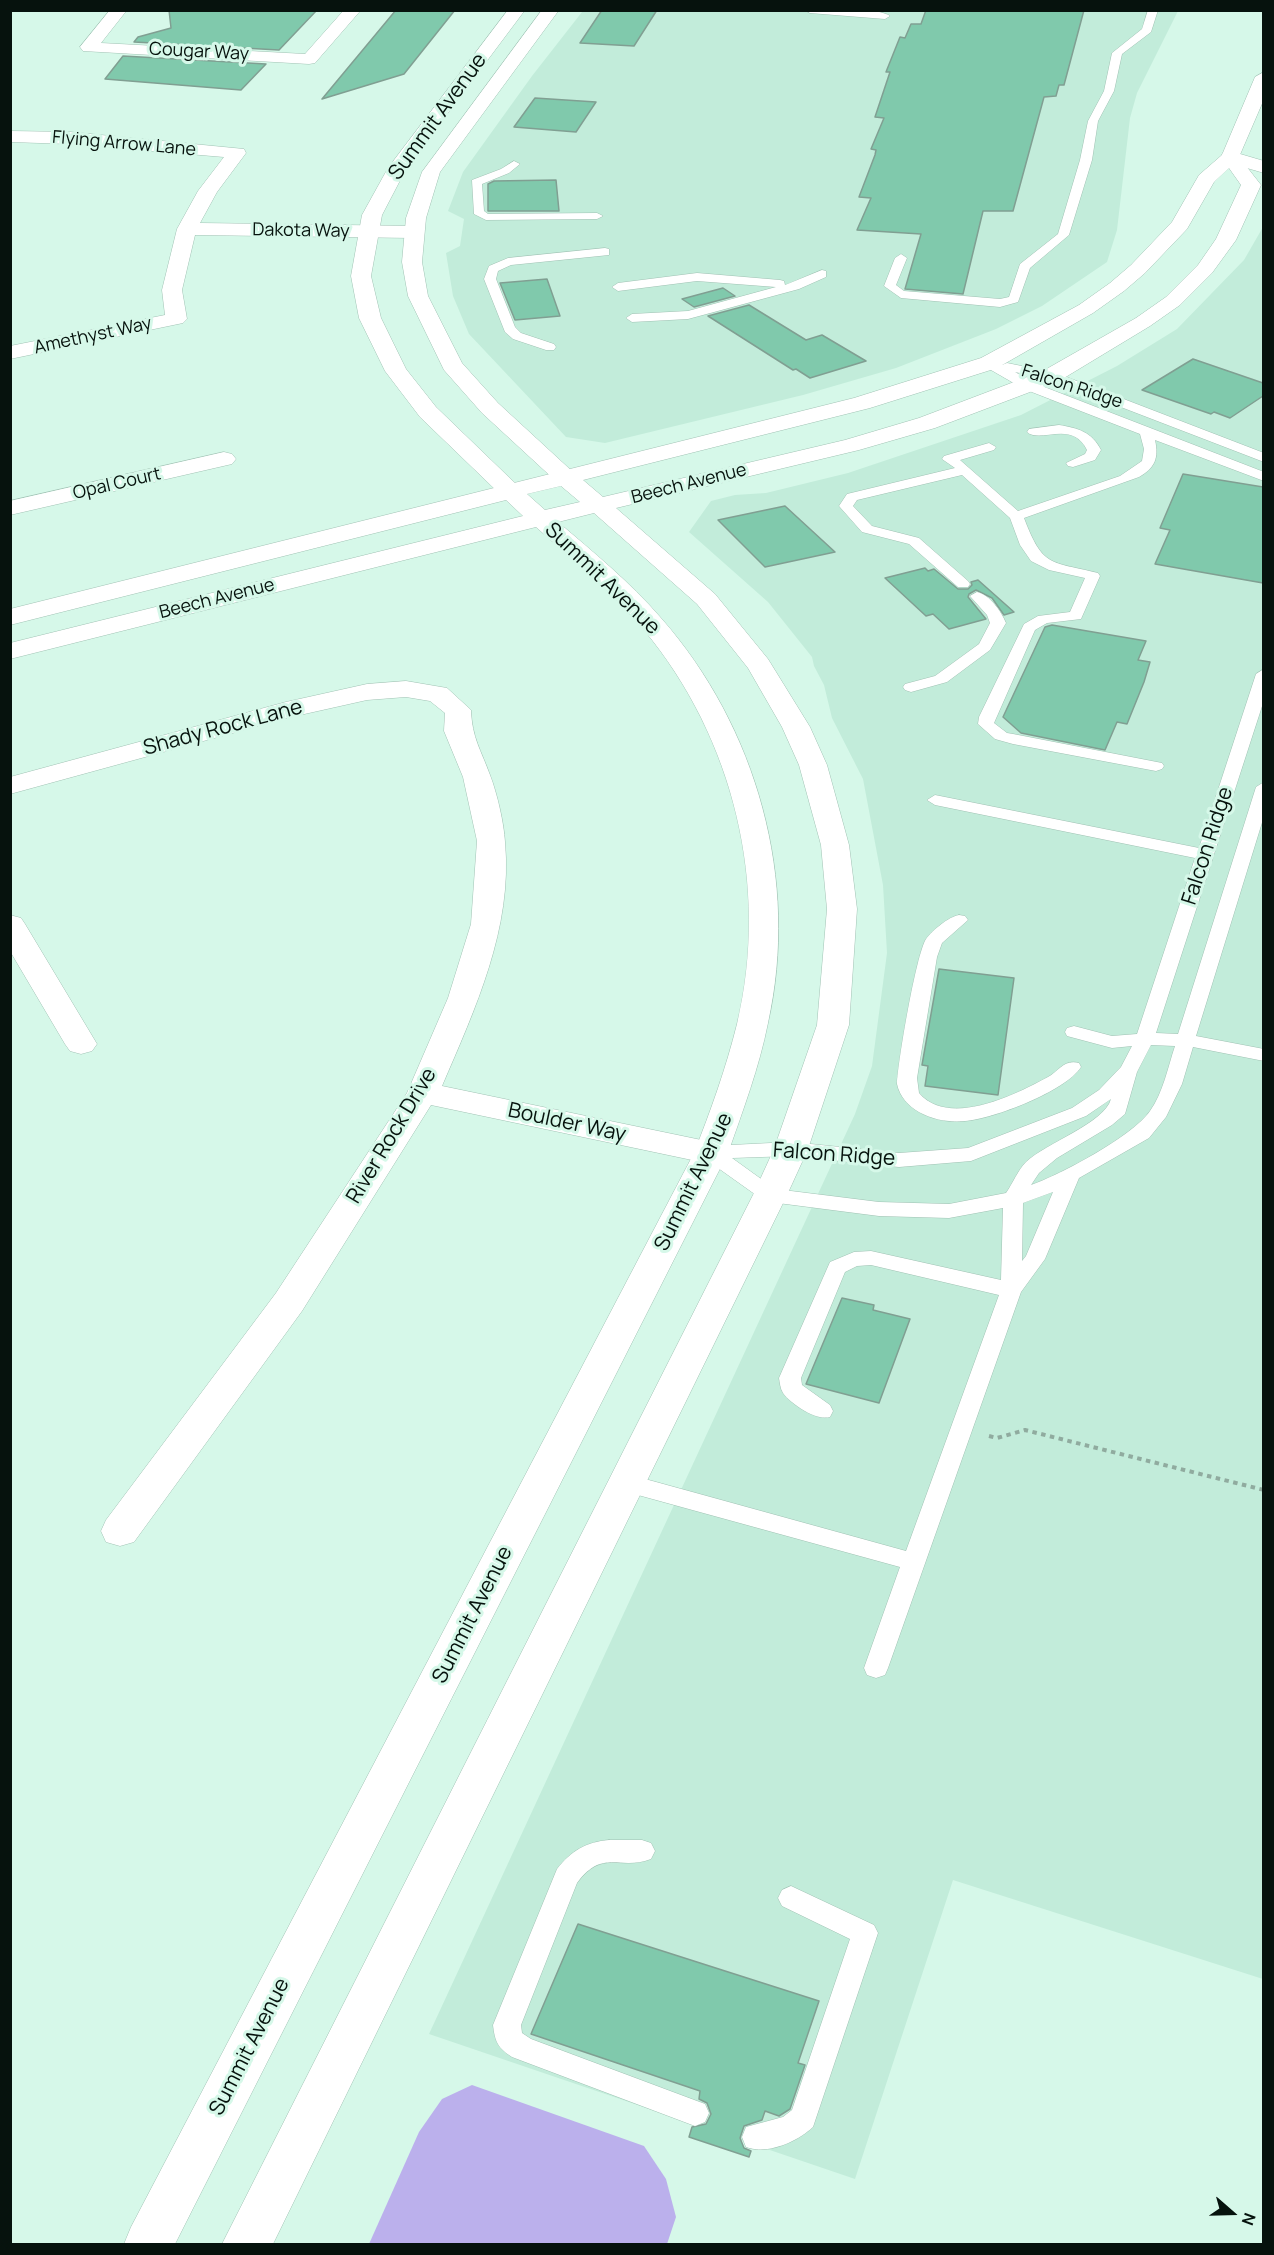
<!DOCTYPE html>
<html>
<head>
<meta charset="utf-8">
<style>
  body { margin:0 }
  #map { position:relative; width:1274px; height:2255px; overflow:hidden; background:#d6f8e9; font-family:Manrope,sans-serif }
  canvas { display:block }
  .frame { position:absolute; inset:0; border:12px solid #06120d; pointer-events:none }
  .north { position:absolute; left:1202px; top:2183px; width:60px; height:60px; -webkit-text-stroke:4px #d6f8e9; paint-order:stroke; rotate:110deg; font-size:16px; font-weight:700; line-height:24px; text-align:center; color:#06120d }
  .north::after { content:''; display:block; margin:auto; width:21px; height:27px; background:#06120d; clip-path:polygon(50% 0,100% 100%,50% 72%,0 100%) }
</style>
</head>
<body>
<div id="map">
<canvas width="1274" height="2255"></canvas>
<div class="frame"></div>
<div class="north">N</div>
</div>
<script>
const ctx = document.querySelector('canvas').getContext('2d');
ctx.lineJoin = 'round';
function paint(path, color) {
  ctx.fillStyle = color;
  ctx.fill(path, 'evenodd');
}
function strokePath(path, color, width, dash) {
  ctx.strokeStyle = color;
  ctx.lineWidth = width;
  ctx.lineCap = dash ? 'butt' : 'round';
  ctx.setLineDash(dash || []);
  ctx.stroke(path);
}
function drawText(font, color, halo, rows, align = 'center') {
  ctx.font = font + ' Manrope,sans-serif';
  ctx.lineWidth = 6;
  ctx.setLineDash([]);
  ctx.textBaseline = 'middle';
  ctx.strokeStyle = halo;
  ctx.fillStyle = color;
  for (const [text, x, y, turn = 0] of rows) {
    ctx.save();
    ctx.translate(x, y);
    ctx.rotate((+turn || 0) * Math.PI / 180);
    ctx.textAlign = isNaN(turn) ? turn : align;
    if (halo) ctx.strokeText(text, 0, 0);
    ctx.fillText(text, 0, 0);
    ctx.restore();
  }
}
paint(new Path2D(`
  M587,10l591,1 -41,82 -7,25 -13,112 -10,32 -65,44 -46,23 -100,39 -93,27 -198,48 -39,-6 -97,-103 -16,-38 -7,-43 14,-7 4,-27 -16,-8 15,-39 69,-96 50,-64z
  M1263,227v1752l-310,-99 -98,299 -426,-145 426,-920 17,-48 15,-113 -4,-68 -20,-106 -31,-61 -8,-33 -10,-19 -2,-9 -44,-55 -79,-70 22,-31 24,-6 31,-2 82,-20 173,-58 96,-49 60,-37 67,-69z`), '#c2ecda');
paint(new Path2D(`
  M472,2085l172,61 22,33 10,38 -9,27h-298l50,-112 23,-33z`), '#bbb0ec');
const building = new Path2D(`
  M169,10h148l-38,40 -145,-8 4,-5 33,-9z
  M396,10h59l-51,64 -82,25z
  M602,10h55l-23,36 -54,-3z
  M926,10h158l-20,75h-5l-3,11 -12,1 -31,114h-30l-20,83 -58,-5 16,-55 -64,-4 14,-32 -12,-1 16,-42 1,-5 -5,-1 13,-31 -9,-1 15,-45h-4l14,-35 5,1 6,-14h10z
  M123,56l143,8 -25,26 -136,-11z
  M535,98l61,4 -20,30 -62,-5z
  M556,180l3,31h-71v-27l6,-3z
  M547,279l13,37 -45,4 -15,-37z
  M723,288l12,8 -41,11 -12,-8z
  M749,305l57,35 16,-5 44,26 -56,17 -14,-9 -3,1 -85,-54z
  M1193,359l70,24v13l-33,22 -16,-6 -3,2 -69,-24z
  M1183,474l80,13v96l-108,-19 15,-34 -10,-2z
  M785,506l50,46 -70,15 -47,-47z
  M925,568l3,3 6,-2 24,20h10l4,-4 -1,-3 7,-2 36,32 -10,3 -12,-17 -16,-8 -7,4 -1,3 18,22 -37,10 -16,-15 -7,2 -41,-38z
  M1052,625l94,16 -8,19 12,2 -6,20 -17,42 -10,-2 -12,28 -84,-17 -18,-16 42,-90z
  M939,969l75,9 -16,117 -73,-9 3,-20 -6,-1z
  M842,1298l32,7 -1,5 37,9 -31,84 -73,-19z
  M578,1924l241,77 -21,62 7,2 -15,44 -11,7 -14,-5 -3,9 -18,6 -4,12 4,10 7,3 -2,6 -60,-20 3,-10 14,-3 5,-10 -4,-11 -8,-4 1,-8 -169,-57z`);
paint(building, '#80c9ac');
strokePath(building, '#809f92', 1.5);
const service = new Path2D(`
  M805,10c18,0 73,-3 85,6l-5,3 -75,-6z
  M1148,10h10l-7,22 -29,22 -8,37 -16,30 -6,39 -23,75 -39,33 -12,34 -18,5 -99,-9 -17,-12 11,-28 6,-4 6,4 -11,27 8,6 96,8 9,-2 11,-33 38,-30 22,-74 8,-39 16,-30 8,-38 30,-24z
  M514,161l6,3 -11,9 -27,11 2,27 4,3 109,-1 6,3 -6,3 -111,1 -12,-6 -2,-34 29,-11z
  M605,248l4,1v6l-98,10 -13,6 -2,8 19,48 6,6 33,11 2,3 -2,3h-8l-33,-11 -8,-7 -21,-53 5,-13 19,-8z
  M822,270l4,1v6l-27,12 -111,30 -56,3 -6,-4 6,-4 56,-3 88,-24 -79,-6 -79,10 -6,-4 6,-4 79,-10 83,7 4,1 1,4z
  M989,359l13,6 5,-2 49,10 208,80v9l-216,-83 -33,-7 19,11 230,89v9l-109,-41c4,18 0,28 -16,37l-115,41c19,50 26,43 74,55l2,3 -19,43 -34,4 -12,7 -41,93 13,10 6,1 149,29 2,3 -2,3 -6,2 -143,-27 -18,-5 -17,-15 1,-7 45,-93 14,-8 32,-4 15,-34 -36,-8 -18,-9 -11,-16 -10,-27 -48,-43 -105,25 -4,6 19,20 47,12 49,43 2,3 -2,3h-10l-49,-43 -47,-12 -23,-26 8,-12 108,-26 -13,-9 2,-3 45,-13 7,4 -2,3 -34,10 58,51 102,-35 22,-15 2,-12 -4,-15 -116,-45 -40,-23 -1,-3z
  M1059,425c19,3 33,7 42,25l-6,10 -22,7 -5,-1 -2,-3 19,-9 2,-4c-15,-31 -47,-6 -60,-18l2,-3z
  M977,592c13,3 24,19 29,31l-16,27 -43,32 -36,10 -6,-2 -2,-3 2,-3 30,-8 44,-32 11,-21 -3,-8 -17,-19z
  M1264,669v31l-108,333 22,1 78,-247 8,-5v34l-68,220 68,13v12l-71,-14 -11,37 -16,33 -17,21 -70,40 -34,81 -24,33 -133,376 -3,7 -9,3 -9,-3 -3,-7 36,-101 -273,-75 -8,-3 -3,-6 3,-6 8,-3 279,77 93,-256 -128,-30 -14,1 -12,6 -44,106 1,7 28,20 3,6 -3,6c-14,4 -39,-13 -47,-24 -3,-5 -3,-10 -4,-15l51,-116 24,-10 17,-1 130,29 2,-72 -54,10 -70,-2 -109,-14 -7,-2 -59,-42 -3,-5 3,-5 7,-2 80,-4 108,11 69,-5 104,-40 27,-18 22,-23 11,-21 -20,2 -45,-12 -2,-4 2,-4 7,-2 38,10 25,-2 58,-176 -260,-53 -8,-5 8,-5 264,53 57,-174zM1151,1045l24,1c-7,21 -12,47 -25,65 -17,25 -90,64 -119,74l8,-12 18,-15 55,-33 13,-11 12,-42zM1111,1099c-6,24 -65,44 -85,63 -8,8 -13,21 -20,31l-57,11 -70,-2 -104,-13 -43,-31 59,-2 108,11 72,-6 115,-45zM1053,1192l-27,64 -4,5 1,-58z
  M959,915l6,1 3,4 -26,23 -5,14 -20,121 2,15c30,35 96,2 129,-16 11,-6 16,-18 31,-14l2,4c-15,24 -88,52 -116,54 -27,3 -62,-9 -68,-37 1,-23 19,-129 29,-145 7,-9 22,-22 33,-24z
  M609,1840h33l9,3 4,8 -4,8c-32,12 -48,-11 -74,24l-56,142 1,8 9,6 174,65 4,9 -4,9 -10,4 -183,-69c-14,-9 -17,-15 -19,-32l64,-156c14,-18 29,-27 52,-29z
  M791,1886l83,39 4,8 -65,194c-16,15 -46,28 -67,20l-4,-10 4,-10 37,-10 9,-7 58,-171 -68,-33 -4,-8 4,-8z`);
const minor = new Path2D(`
  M110,10h17l-26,33 204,11 39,-44h17l-46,53 -6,1 -226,-13 -3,-4z
  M10,131l60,1 174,17 2,4 -29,39 -17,31 214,3 7,2 3,4 -3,4 -7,2 -219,-3 -13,55 5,29 -4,4 -173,36v-13l155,-31 -3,-25 15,-61 21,-38 26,-34 -154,-13 -60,-2z
  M224,452l8,2 4,5 -4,5 -222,51v-14z
  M406,681l41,7 24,22c1,28 10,40 19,65 7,18 14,48 15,67 8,86 -30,167 -63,244l269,56 12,3 5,8 -5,8 -12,3 -280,-59 -129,206 -168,231 -14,4 -14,-4 -5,-11 5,-11 170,-227 131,-200 41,-95 23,-74 6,-83 -14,-64 -19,-46 1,-18 -15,-12 -24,-4 -39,3 -76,17 -281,77v-17l276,-75 81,-18z
  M10,915l11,3 4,6 72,120 -5,7 -11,3 -11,-3 -5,-7 -55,-93z`);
const tertiary = new Path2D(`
  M508,10h17l-119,159 -24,46 -11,61 10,42 25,51 30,38 82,79 4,5 -4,5 -8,2 -8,-2 -82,-79 -35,-46 -26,-53 -8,-42 11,-61 26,-47z
  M542,10h17l-119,162 -14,46 -4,44 6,34 34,67 36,40 76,70 4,5 -4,5 -8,2 -8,-2 -76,-70 -38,-43 -36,-74 -6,-34 4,-44 16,-46z`);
const secondary = new Path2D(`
  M1264,72v27l-25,58 22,28 -25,55 -24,33 -32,32 -30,21 -91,55 -124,47 -76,22 -243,58 99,86 53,65 42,68 17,38 22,80 8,64 -8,116 -41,124 -21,46 -514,1049h-51l531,-1049 21,-46 43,-124 10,-116 -6,-64 -22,-80 -17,-38 -34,-59 -51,-64 -103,-91 -36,9c35,30 72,60 103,96 96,109 139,263 107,405 -9,45 -25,87 -40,130l-553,1091h-51l7,-17 563,-1074c17,-43 32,-85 43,-129 33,-137 -3,-286 -93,-394 -32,-38 -71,-70 -108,-103l-526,132v-16l513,-127 -17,-16 -496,125v-16l844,-211 127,-40 98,-53 31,-22 21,-18 41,-43 27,-47 23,-20 33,-78zM1229,168l12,17 -25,54 -18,26 -32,32 -30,21 -93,53 -124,47 -74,22 -242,57 -20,-17 287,-72 127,-40 96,-55 31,-22 21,-18 42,-44 27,-47zM561,486l19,16 -35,8 -18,-16z`);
const motorway = new Path2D(`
  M1230,151l34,10v12l-41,-12 -2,-4 2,-4z`);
strokePath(service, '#a1c2b4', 1);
strokePath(minor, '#a1c2b4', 1);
strokePath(tertiary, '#a1c2b4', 1);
strokePath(secondary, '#a1c2b4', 1);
strokePath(motorway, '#a1c2b4', 1);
strokePath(new Path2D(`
  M989,1436l8,2 28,-8 239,60`), '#90ab9f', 4, [4.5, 4.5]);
paint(service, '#fff');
paint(minor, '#fff');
paint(tertiary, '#fff');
paint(secondary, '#fff');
paint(motorway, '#fff');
drawText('18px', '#06120d', '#d6f8e9', [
  ["Cougar Way",199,52,3],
  ["Flying Arrow Lane",124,144,5],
  ["Dakota Way",301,231,1],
  ["Amethyst Way",93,336,-12],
  ["Falcon Ridge",1072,387,18],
  ["Opal Court",117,484,-13],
  ["Beech Avenue",689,484,-14],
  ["Beech Avenue",217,599,-14]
]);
drawText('21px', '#06120d', '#d6f8e9', [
  ["Summit Avenue",438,117,-54],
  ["Summit Avenue",602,579,44],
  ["Shady Rock Lane",223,728,-15],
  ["Falcon Ridge",1208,846,-72],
  ["Boulder Way",567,1123,12],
  ["River Rock Drive",392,1136,-59],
  ["Falcon Ridge",834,1155,4],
  ["Summit Avenue",694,1182,-64],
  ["Summit Avenue",473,1615,-63],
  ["Summit Avenue",250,2047,-63]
]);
</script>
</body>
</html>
